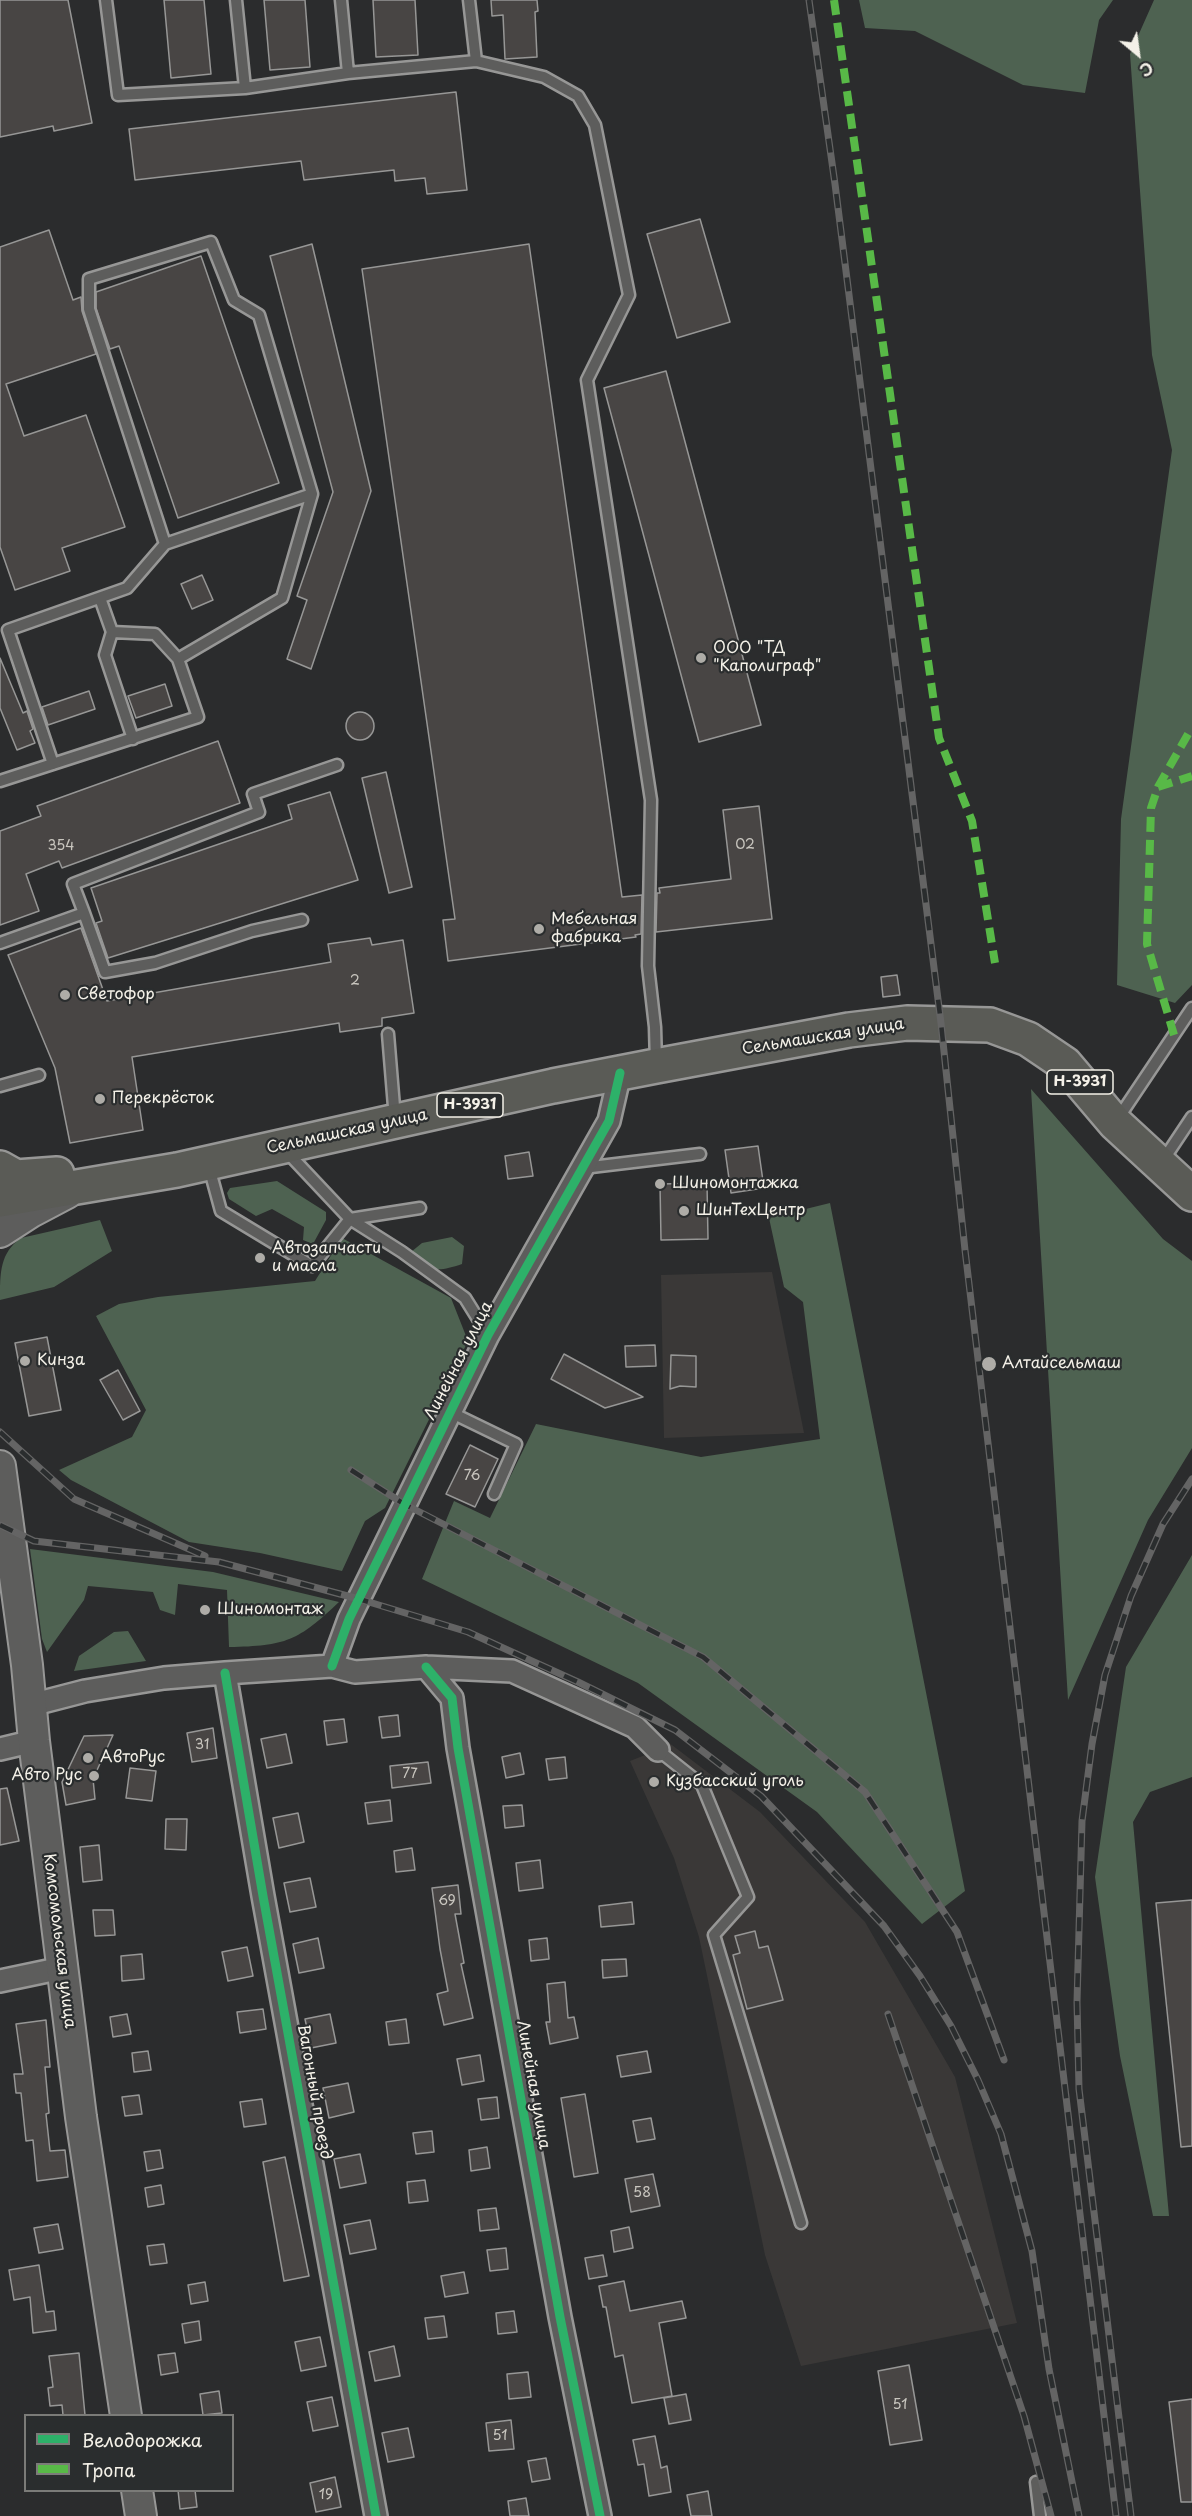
<!DOCTYPE html>
<html>
<head>
<meta charset="utf-8">
<style>
  body { margin:0 }
  #map { position:relative; width:1192px; height:2516px; overflow:hidden; background:#2b2c2d; font-family:"Playpen Sans",sans-serif }
  canvas { display:block }
  .legend { position:absolute; left:24px; top:2414px; width:210px; height:78px; box-sizing:border-box; background:#2a2d2e; border:2px solid #7b7b78; margin:0; padding:8px 10px; list-style:none; font-size:18px; color:#f4f1e8 }
  .legend li { display:flex; align-items:center; gap:12px; height:30px }
  .legend b { width:30px; border:2px solid #7b7b78 }
  .north { position:absolute; left:1108px; top:24px; width:60px; height:60px; -webkit-text-stroke:4px #2a2d2e; paint-order:stroke; rotate:151deg; font-size:16px; font-weight:700; line-height:24px; text-align:center; color:#f4f1e8 }
  .north::after { content:''; display:block; margin:auto; width:21px; height:27px; background:#f4f1e8; clip-path:polygon(50% 0,100% 100%,50% 72%,0 100%) }
</style>
</head>
<body>
<div id="map">
<canvas width="1192" height="2516"></canvas>
<ul class="legend">
<li><b style="height:8px;background:#2db169"></b>Велодорожка</li>
<li><b style="height:8px;background:#58b947"></b>Тропа</li>
</ul>
<div class="north">С</div>
</div>
<script>
const ctx = document.querySelector('canvas').getContext('2d');
ctx.lineJoin = 'round';
function paint(path, color) {
  ctx.fillStyle = color;
  ctx.fill(path, 'evenodd');
}
function strokePath(path, color, width, dash) {
  ctx.strokeStyle = color;
  ctx.lineWidth = width;
  ctx.lineCap = dash ? 'butt' : 'round';
  ctx.setLineDash(dash || []);
  ctx.stroke(path);
}
function drawText(font, color, halo, rows, align = 'center') {
  ctx.font = font + ' "Playpen Sans",sans-serif';
  ctx.lineWidth = 4.5;
  ctx.setLineDash([]);
  ctx.textBaseline = 'middle';
  ctx.strokeStyle = halo;
  ctx.fillStyle = color;
  for (const [text, x, y, turn = 0] of rows) {
    ctx.save();
    ctx.translate(x, y);
    ctx.rotate((+turn || 0) * Math.PI / 180);
    ctx.textAlign = isNaN(turn) ? turn : align;
    if (halo) ctx.strokeText(text, 0, 0);
    ctx.fillText(text, 0, 0);
    ctx.restore();
  }
}
paint(new Path2D(`
  M772,1272l32,161 -140,5 -3,-163z
  M664,1739l96,73 105,110 90,155 62,246 -216,43 -36,-111 -66,-318 -25,-79 -44,-97 28,-11z`), '#3a3837');
paint(new Path2D(`
  M859,0h254l-14,20 -14,73 -62,-8 -108,-54 -50,-3z
  M1154,0h38v985l-17,18 -58,-18 4,-166 51,-369 -20,-95 -22,-301z
  M1031,1089l132,150 29,22v187l-44,72 -80,180z
  M277,1181l49,31v8l-13,24 -10,-4 1,-13 -32,-18 -16,7 -27,-17 -2,-6 3,-5z
  M830,1203l135,688 -43,33 -105,-112 -179,-129 -216,-104 32,-78 36,17 46,-94 165,33 119,-18 -17,-137 -19,-15 -15,-69z
  M100,1220l12,31 -58,36 -54,13c0,-28 0,-47 21,-62z
  M452,1237l12,9 -2,18c-24,8 -34,9 -51,-12l11,-9z
  M342,1238l109,60 17,43 -83,167 -20,13 -23,50 -82,-18 -71,-11 -118,-62 -12,-10 73,-33 14,-27 -50,-94 23,-12 39,-7 157,-16z
  M30,1549l183,23 126,30c-41,39 -53,44 -110,45l-2,-57 -49,-6 -3,31 -15,-5 -7,-18 -65,-6 -4,14 -37,52 -5,-13z
  M1192,1555v222l-42,15 -17,30 36,394h-16l-33,-160 -25,-179 31,-210z
  M128,1631l18,30 -72,10 5,-15 35,-24z`), '#4e6251');
const building = new Path2D(`
  M0,0h68l24,123 -38,8 -1,-5 -53,11z
  M164,0h40l7,74 -40,4z
  M264,0h41l5,67 -40,3z
  M373,0h42l3,55 -42,2z
  M491,0h46l1,11 -3,1 2,45 -32,2 -2,-44 -11,1z
  M456,92l11,98 -40,4 -2,-16 -30,3 -1,-11 -90,10 -3,-19 -166,19 -6,-51z
  M700,219l30,103 -53,16 -30,-104z
  M49,230l24,70 8,-3 1,14 14,43 -90,30 18,52 62,-21 39,112 -63,21 8,23 -55,19 -15,-43v-300z
  M312,244l59,247 -60,178 -24,-10 20,-59 -10,-4 36,-104 -63,-236z
  M529,244l93,653 20,-2 -1,39 -6,1 1,2 -188,24 -5,-41 12,-1 -93,-650z
  M201,256l78,227 -101,35 -59,-172 -9,3 -14,-41v-16z
  M666,371l95,354 -62,17 -95,-354z
  M202,575l11,25 -21,9 -11,-25z
  M0,658l23,55 4,-2 6,18 -3,2 5,12 -18,7 -17,-42z
  M165,684l7,22 -36,12 -8,-22z
  M89,691l6,18 -47,16 -6,-18z
  M346 726a14 14 0 1 1 28 0a14 14 0 1 1-28 0Z
  M218,741l22,62 -178,65 -3,-7 -33,13 13,37 -39,14v-94l41,-15 -4,-10z
  M386,772l26,115 -23,6 -27,-115z
  M330,792l28,88 -250,78 -12,-35 6,-2 -11,-33 201,-69 -4,-14z
  M759,806l13,113 -116,13 1,-39h3l-1,-5 72,-9 -8,-69z
  M81,928l26,73 224,-39 -3,-18 42,-6 2,7 31,-5 11,73 -32,5v8l-42,6 -1,-9 -207,34 11,73 -73,13 -15,-75 -47,-113z
  M897,975l3,20 -17,2 -2,-20z
  M758,1146l6,42 -33,5 -6,-43z
  M529,1152l4,24 -25,3 -3,-23z
  M707,1183l1,56 -47,1 -1,-56z
  M47,1337l14,73 -32,6 -14,-73z
  M655,1345l1,21 -30,1 -1,-21z
  M564,1354l79,43 -38,11 -54,-29z
  M671,1355l25,1v31l-16,-1 -10,3z
  M118,1370l22,41 -17,9 -23,-40z
  M470,1445l28,14 -23,48 -29,-13z
  M398,1715l2,21 -18,2 -3,-21z
  M344,1719l3,23 -20,3 -3,-24z
  M213,1728l4,30 -25,4 -5,-29z
  M286,1734l6,29 -25,5 -6,-29z
  M113,1735l-20,44 2,20 -29,6 -4,-23 22,-46z
  M520,1753l4,21 -18,4 -4,-21z
  M565,1757l2,21 -18,2 -3,-21z
  M428,1762l3,21 -39,5 -2,-22z
  M130,1768l26,3 -4,30 -26,-3z
  M7,1788l12,53 -19,4v-56z
  M390,1800l2,21 -24,3 -3,-21z
  M522,1805l2,21 -19,2 -2,-22z
  M298,1813l6,29 -25,6 -6,-30z
  M166,1819h21l-1,31 -21,-1z
  M99,1845l3,35 -19,2 -3,-35z
  M412,1848l3,22 -19,2 -2,-21z
  M540,1860l3,28 -24,3 -3,-28z
  M310,1878l6,29 -26,5 -6,-29z
  M458,1885l3,29h-6l9,49 -3,1 12,54 -29,7 -7,-31 11,-3 -8,-42 -8,-61z
  M1192,1900v246l-11,1 -25,-244z
  M632,1902l2,22 -33,3 -2,-21z
  M93,1910h20l2,25 -20,1z
  M755,1931l4,17 9,-2 15,54 -36,9 -14,-54 7,-2 -5,-17z
  M318,1938l6,30 -25,5 -6,-29z
  M547,1938l2,21 -18,2 -2,-21z
  M247,1947l6,29 -25,5 -6,-29z
  M142,1954l2,25 -22,2 -1,-25z
  M626,1959l1,17 -24,2 -1,-18z
  M565,1982l3,36 6,-1 4,21 -28,6 -4,-22h4l-3,-38z
  M263,2009l3,20 -26,4 -3,-21z
  M127,2014l4,20 -18,3 -3,-20z
  M330,2014l6,29 -25,5 -6,-29z
  M406,2019l3,24 -20,2 -3,-23z
  M46,2020l4,47h-5l4,46 -3,1 4,37 15,-1 3,27 -31,4 -4,-41 -7,1 -5,-48h-5l-2,-19h9l-7,-50z
  M148,2051l3,19 -17,2 -2,-19z
  M647,2051l4,21 -30,5 -4,-21z
  M480,2055l4,26 -22,4 -5,-26z
  M348,2083l6,29 -25,6 -6,-30z
  M585,2094l13,79 -24,4 -13,-79z
  M139,2095l3,19 -17,2 -3,-19z
  M497,2097l2,21 -18,2 -3,-21z
  M262,2099l4,25 -22,3 -4,-25z
  M651,2118l4,21 -18,3 -4,-21z
  M432,2131l2,21 -18,2 -3,-21z
  M487,2147l3,21 -19,3 -2,-21z
  M160,2150l3,18 -16,3 -3,-19z
  M360,2154l6,29 -26,5 -6,-29z
  M285,2157l24,119 -25,5 -21,-119z
  M653,2174l7,32 -29,6 -6,-33z
  M425,2180l3,21 -19,2 -2,-21z
  M161,2185l3,19 -16,3 -3,-19z
  M496,2208l3,21 -19,2 -2,-21z
  M370,2220l6,29 -26,5 -6,-29z
  M58,2224l5,25 -24,4 -5,-25z
  M629,2227l4,21 -19,4 -3,-21z
  M164,2244l3,19 -17,2 -3,-19z
  M506,2248l2,21 -18,2 -3,-21z
  M603,2255l4,21 -18,3 -4,-21z
  M39,2265l7,47 8,-1 2,19 -23,3 -3,-36 -16,3 -5,-30z
  M464,2272l4,21 -23,4 -4,-21z
  M624,2281l6,30 52,-10 4,17 -27,5 13,73 -40,7 -9,-48 -8,2 -9,-50h-3l-4,-21z
  M205,2282l3,19 -17,3 -3,-19z
  M514,2311l3,21 -19,2 -2,-21z
  M444,2316l3,21 -19,2 -3,-21z
  M199,2321l2,19 -16,3 -3,-19z
  M320,2337l6,29 -25,5 -6,-29z
  M394,2346l6,30 -25,5 -6,-29z
  M79,2353l6,62h-22l-1,-10 -12,1 -2,-18 5,-1 -4,-31z
  M175,2353l3,19 -17,3 -3,-20z
  M909,2365l13,75 -32,5 -12,-74z
  M528,2372l3,25 -22,2 -2,-25z
  M219,2391l3,22 -19,2 -3,-21z
  M686,2394l5,26 -22,4 -5,-26z
  M332,2397l6,29 -25,5 -6,-29z
  M1192,2399v103h-11l-12,-100z
  M511,2420l3,29 -25,2 -3,-28z
  M408,2428l6,29 -26,5 -6,-29z
  M655,2436l6,32 6,-2 4,26 -22,4 -5,-32 -6,1 -5,-25z
  M546,2458l4,21 -18,3 -4,-21z
  M335,2477l6,30 -25,5 -6,-29z
  M178,2490h17l2,17 -17,2z
  M708,2491l4,25h-21l-4,-21z
  M526,2498l3,18h-19l-2,-15z`);
paint(building, '#484544');
strokePath(building, '#979796', 1.5);
const service = new Path2D(`
  M106,0l12,95 127,-7 103,-15 128,-12 68,16 34,19 17,29 34,170 -42,85 64,420 -3,166 7,61 1,36
  M236,0l9,88
  M341,0l7,73
  M469,0l7,61
  M100,598l12,34 -7,23 28,84
  M112,632l43,2 23,25
  M53,764l-45,-134 119,-42 38,-44
  M0,781l198,-64 -20,-58 104,-61 30,-104 -53,-179 -25,-15 -23,-58 -122,37v30l76,235 147,-50
  M84,913l-11,-29 186,-72 -6,-18 84,-29
  M0,943l84,-30 21,59 50,-9 97,-32 50,-11
  M388,1034l7,85
  M0,1086l39,-11
  M1117,1120l75,-112
  M286,1151l64,68 70,-11
  M1162,1162l30,-45
  M209,1167l12,44 91,55 38,-47 52,33 63,46 23,37
  M583,1168l117,-14
  M450,1412l66,32 -22,50
  M658,1750l44,35 46,112 -34,38 87,288
  M1036,2482l4,34`);
const minor = new Path2D(`
  M332,1666l17,-47 139,-284 121,-214 11,-48
  M426,1667l26,31 6,50 102,569 40,199
  M225,1673l38,223 113,620
  M31,1705l54,-14 79,-13 61,-5 107,-7 23,6 71,-5 86,4 123,56 23,23
  M0,1749l34,-8
  M0,1981l62,-13`);
const secondary = new Path2D(`
  M0,1232l31,-20 36,-19
  M0,1466l27,199 7,76 47,376 45,299
  M137,2490l4,26`);
const trunk = new Path2D(`
  M0,1168l16,9 41,-3
  M0,1200l177,-30 376,-84 103,-20 193,-36 58,-7 83,2 38,14 37,25 50,59 77,71`);
strokePath(service, '#979796', 15);
strokePath(minor, '#979796', 26);
strokePath(secondary, '#979796', 34);
strokePath(trunk, '#979796', 38);
strokePath(service, '#5d5d5c', 10);
strokePath(minor, '#5d5d5c', 21);
strokePath(secondary, '#5d5d5c', 30);
strokePath(trunk, '#5a5b56', 33);
const rail = new Path2D(`
  M809,0l26,184 106,839 24,227 151,1266
  M0,1432l74,67 131,57
  M351,1470l53,34 299,153 162,135 92,140 47,128
  M0,1525l34,16 185,21 140,37 109,33 110,50 97,48 86,66 123,130 36,50 31,50 27,54 23,54 31,117 17,118 30,147
  M888,2014l136,402 27,100
  M1131,2516l-52,-427 -2,-87 5,-181 10,-77 13,-69 26,-79 32,-72 29,-45`);
strokePath(rail, '#646464', 7);
strokePath(rail, '#2a2d2e', 4.5, [14]);
strokePath(new Path2D(`
  M834,0l105,738 33,83 23,142
  M1158,787l34,-60
  M1174,1035l-27,-91 4,-136 7,-21 34,-11`), '#58b947', 8, [15, 8]);
strokePath(new Path2D(`
  M332,1666l17,-47 139,-284 121,-214 11,-48
  M426,1667l26,31 6,50 102,569 40,199
  M225,1673l38,223 113,620`), '#2db169', 9);
for (const [x, y, r, color] of [
  [701,658,6,"#aeaca7"],
  [539,929,6,"#aeaca7"],
  [65,995,6,"#aeaca7"],
  [100,1099,6,"#aeaca7"],
  [660,1184,6,"#aeaca7"],
  [684,1211,6,"#aeaca7"],
  [260,1258,6,"#aeaca7"],
  [25,1361,6,"#aeaca7"],
  [989,1364,8,"#aeaca7"],
  [205,1610,6,"#aeaca7"],
  [88,1758,6,"#aeaca7"],
  [94,1776,6,"#aeaca7"],
  [654,1782,6,"#aeaca7"]
]) {
  const dot = new Path2D();
  dot.arc(x, y, r, 0, 2 * Math.PI);
  ctx.fillStyle = color;
  ctx.fill(dot);
  strokePath(dot, '#2a2d2e', 2);
}
drawText('14px', '#c9c6bf', null, [
  ["02",745,845],
  ["354",61,846],
  ["2",355,981],
  ["76",472,1476],
  ["31",202,1745],
  ["77",410,1774],
  ["69",447,1901],
  ["58",642,2193],
  ["51",900,2405],
  ["51",500,2436],
  ["19",326,2495]
]);
for (const [x, y, w] of [
  [1080,1082,66],
  [470,1105,66]
]) {
  const box = new Path2D();
  box.roundRect(x - w / 2, y - 12, w, 24, 4.5);
  ctx.fillStyle = '#2a2d2e';
  ctx.fill(box);
  strokePath(box, '#f4f1e8', 1.5);
}
drawText('bold 15px', '#f4f1e8', null, [
  ["Н-3931",1080,1082],
  ["Н-3931",470,1105]
]);
drawText('16px', '#f4f1e8', '#2a2d2e', [
  ["ООО \"ТД",713,649],
  ["\"Каполиграф\"",713,667],
  ["Мебельная",551,920],
  ["фабрика",551,938],
  ["Светофор",77,995],
  ["Перекрёсток",112,1099],
  ["Шиномонтажка",672,1184],
  ["ШинТехЦентр",696,1211],
  ["Автозапчасти",272,1249],
  ["и масла",272,1267],
  ["Кинза",37,1361],
  ["Алтайсельмаш",1002,1364],
  ["Шиномонтаж",217,1610],
  ["АвтоРус",100,1758],
  ["Авто Рус",82,1776,"right"],
  ["Кузбасский уголь",666,1782]
], 'left');
drawText('16px', '#f4f1e8', '#2a2d2e', [
  ["Сельмашская улица",823,1037,-9],
  ["Сельмашская улица",347,1132,-12],
  ["Линейная улица",459,1361,-63],
  ["Комсомольская улица",59,1941,83],
  ["Линейная улица",533,2085,80],
  ["Вагонный проезд",314,2092,80]
]);
</script>
</body>
</html>
